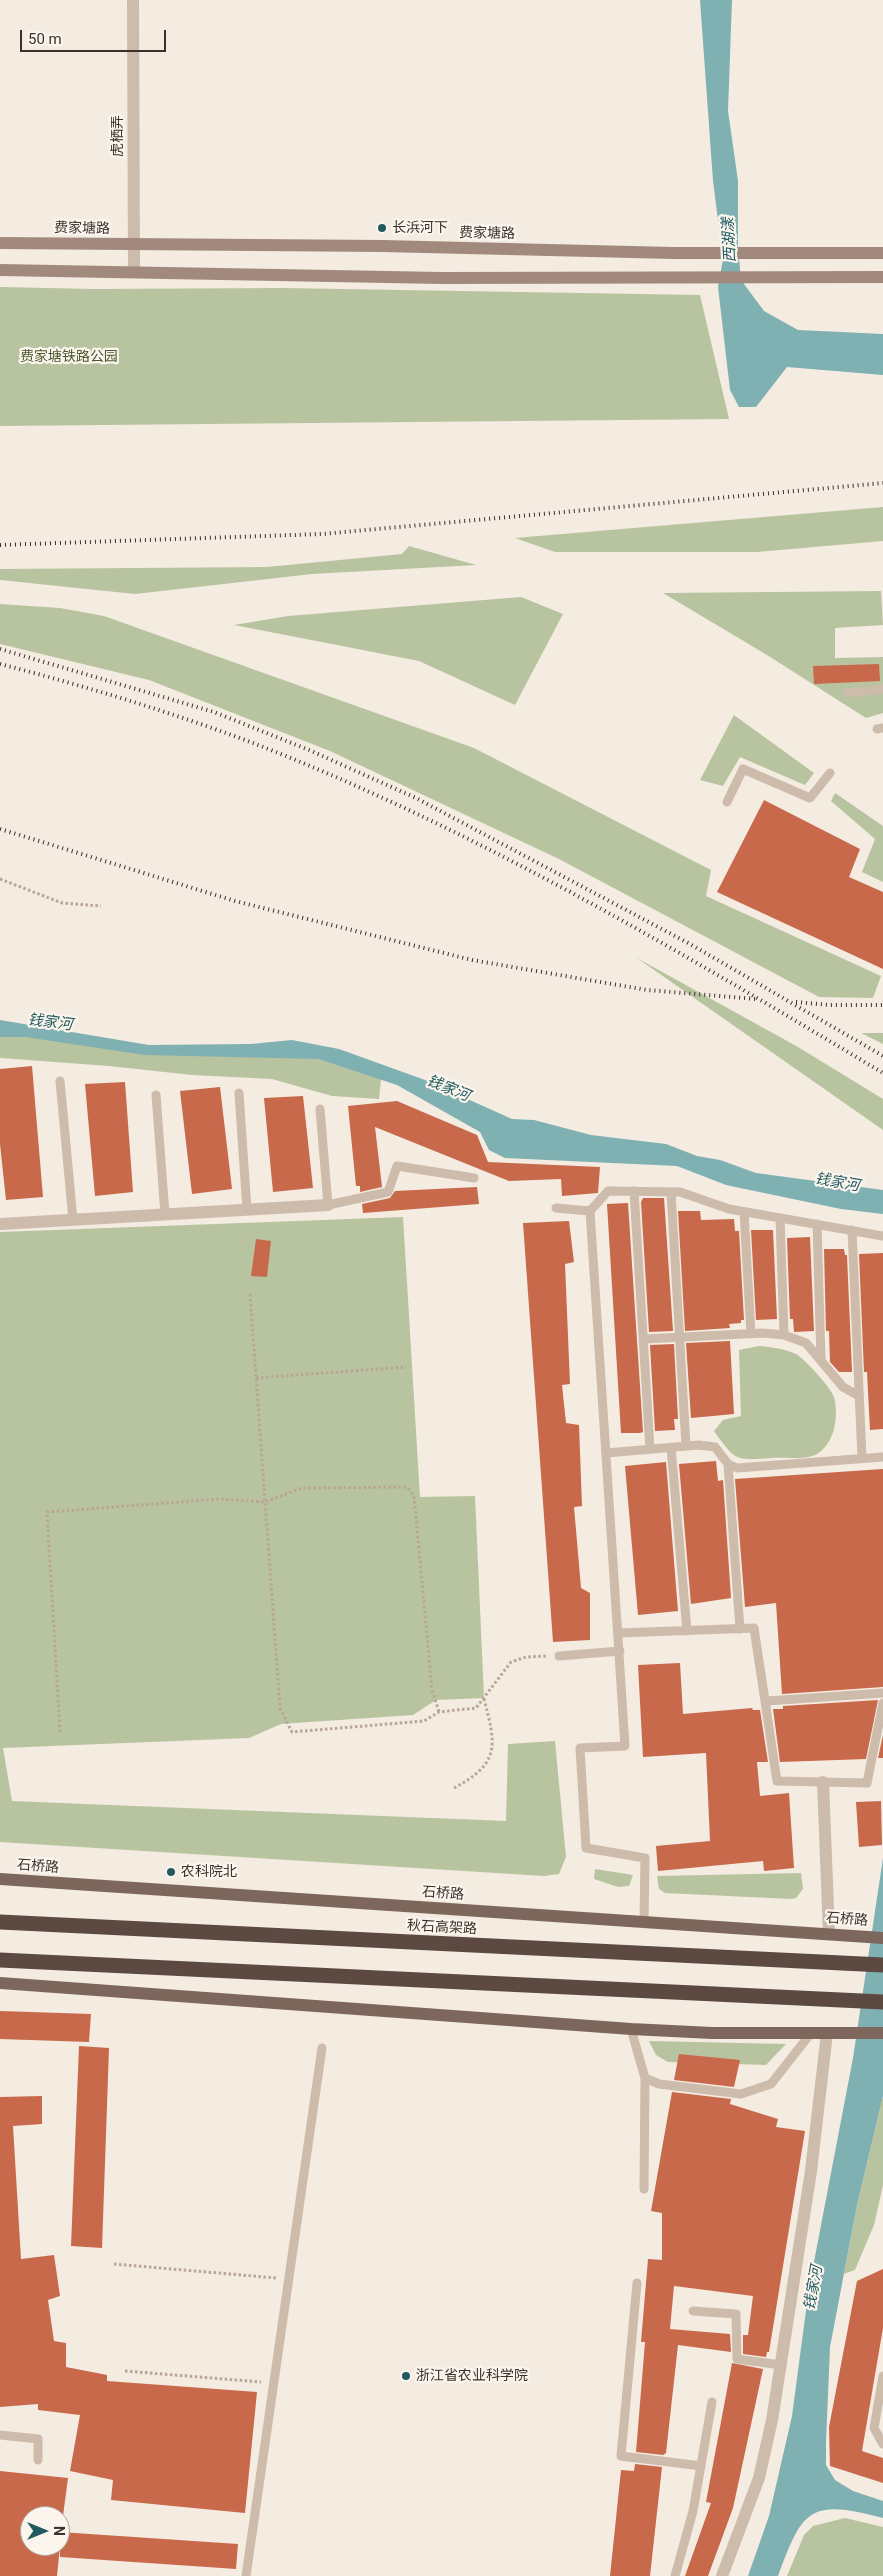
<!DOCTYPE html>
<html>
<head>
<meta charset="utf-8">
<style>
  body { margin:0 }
  #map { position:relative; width:883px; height:2576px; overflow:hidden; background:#f4ebe1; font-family:Roboto,sans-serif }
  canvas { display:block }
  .north { position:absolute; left:20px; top:2506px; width:50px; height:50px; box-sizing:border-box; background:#fbf5ee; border:1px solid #aea6a0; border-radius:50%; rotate:90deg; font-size:14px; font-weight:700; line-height:20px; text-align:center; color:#3b302b }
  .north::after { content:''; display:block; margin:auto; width:18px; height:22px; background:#1f5a5e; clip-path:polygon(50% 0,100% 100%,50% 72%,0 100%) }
  .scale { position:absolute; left:20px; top:30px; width:146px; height:22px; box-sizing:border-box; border:2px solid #3b302b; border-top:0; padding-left:6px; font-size:15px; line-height:18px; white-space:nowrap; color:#3b302b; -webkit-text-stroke:4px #fbf5ee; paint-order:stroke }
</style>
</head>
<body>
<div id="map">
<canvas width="883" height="2576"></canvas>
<div class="north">N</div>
<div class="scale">50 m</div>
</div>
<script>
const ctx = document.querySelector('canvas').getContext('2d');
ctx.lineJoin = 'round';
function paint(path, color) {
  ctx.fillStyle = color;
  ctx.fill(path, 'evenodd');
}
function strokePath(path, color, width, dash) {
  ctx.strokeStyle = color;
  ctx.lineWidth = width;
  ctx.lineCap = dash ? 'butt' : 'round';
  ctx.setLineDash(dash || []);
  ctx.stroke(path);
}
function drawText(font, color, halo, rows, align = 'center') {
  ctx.font = font + ' Roboto,"Noto Sans SC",sans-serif';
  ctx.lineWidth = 4.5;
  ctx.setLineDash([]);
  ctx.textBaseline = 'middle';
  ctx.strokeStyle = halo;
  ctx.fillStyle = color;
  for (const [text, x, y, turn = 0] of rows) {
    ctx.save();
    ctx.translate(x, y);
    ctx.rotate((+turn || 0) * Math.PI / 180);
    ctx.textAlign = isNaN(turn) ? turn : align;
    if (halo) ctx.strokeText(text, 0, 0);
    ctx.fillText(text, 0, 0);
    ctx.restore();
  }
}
paint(new Path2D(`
  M0,287l94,2 188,-1 418,7 29,124 -729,7z
  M883,507v34l-126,11h-202l-40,-14z
  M409,546l67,19 -164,9 -177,20 -135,-14v-11l267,-2 135,-13z
  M881,591l2,34 -48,3v30l48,-1v56l-17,5 -99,-63 -104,-62z
  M521,597l42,17 -48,91 -96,-44 -185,-36 54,-9z
  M0,604l60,4 44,8 370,132 237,122 -5,26 175,80 -8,22 -54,-1 -260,-138 -229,-108 -181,-71 -149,-36z
  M734,715l80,58 -9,12 -65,-28 -17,29 -23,-6z
  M835,793l48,33v56l-21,-10 13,-33 -44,-38z
  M637,958l161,89 85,52v31z
  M861,1033h22v11z
  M0,1037h25l293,22 63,20 -2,20 -47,-3 -60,-17 -80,-4 -83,-9 -109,-8z
  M403,1217l17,280 55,-1 9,202 -48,2 -23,15 -132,9 -32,14 -246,10 9,53 494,20 2,-77 47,-3 11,116 -7,17 -15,2 -544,-34v-610z
  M759,1346c13,1 26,3 37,8 9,5 35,34 38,43 5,19 1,48 -19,58 -10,5 -30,2 -42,3 -38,2 -36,5 -59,-27l9,-11 18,-4 -2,-66z
  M595,1869l38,6 -4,11 -11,1 -24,-8z
  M801,1873l2,16 -7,9 -5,1 -126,-6 -6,-4 -2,-13z
  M649,2041l137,3 -20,21 -98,-3 -12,-7z
  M883,2096v89l-9,40 -19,45 -11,4 13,-69z
  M845,2518l38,9v49h-96l17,-41 9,-9z`), '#b8c4a0');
paint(new Path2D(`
  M700,0h32l-4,111 10,70v66l3,33 23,31 34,19 85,4v41l-96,-8 -31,40h-17l-9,-17 -12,-103 5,-28 -10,-78z
  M0,1020l149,25 102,-1 41,-4 47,9 86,31 87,39 22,1 57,15 75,9 31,12 23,4 36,13 127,17v24l-42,-5 -115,-24 -49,-19 -172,-8 -16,-8 -9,-18 -83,-47 -79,-26 -173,-4 -120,-18h-25z
  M883,1858v238l-26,109 -27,142 -4,95v23l9,15 18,11 30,10v17c-73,-19 -80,-10 -105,58h-30l21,-60 23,-100 17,-128 44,-230z`), '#7fb0b2');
paint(new Path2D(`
  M879,664l1,17 -66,3 -1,-18z
  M764,800l96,49 -11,28 34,15v77l-166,-77z
  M32,1066l11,131 -37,3 -6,-56v-75z
  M125,1082l8,110 -38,4 -10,-112z
  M220,1087l12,102 -40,5 -12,-103z
  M303,1096l10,92 -40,4 -9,-94z
  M397,1101l80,34 11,27 112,5 -2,26 -36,3 -1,-17 -52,2 -134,-54 7,60 -22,5v-6h-4l-8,-80z
  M477,1187l2,17 -116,9 -1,-9 28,-6 5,-7z
  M643,1198h21l9,133 -24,1 -8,-130z
  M628,1203l15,229 -3,1h-19l-14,-229z
  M678,1211h22l1,9 33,-1 1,12h4l5,89h-3v3l-12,1 1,4 -45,3z
  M569,1221l5,41 -9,2 5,120 -8,1 4,38 13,2 3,81 -8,1 7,81 9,5v47l-37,2 -30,-419z
  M751,1230h22l4,89 -21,1z
  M810,1237l4,94 -20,1 -1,-13h-3l-3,-81z
  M256,1239l15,2 -4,36 -16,-1z
  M824,1249h20l1,6h2l5,117h-13l-9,-10 -1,-31h-3z
  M883,1253v176l-13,1 -3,-58h-3l-5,-118z
  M730,1341l4,73 -43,4 -5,-75z
  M674,1344l4,75h-4l1,11 -20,1 -5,-86z
  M716,1461l2,20 5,-1 8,118 -40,6 -12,-140z
  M666,1462l12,149 -40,4 -13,-149z
  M883,1469v218l-101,7 -6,-91 -31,4 -10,-128z
  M680,1663l3,51 69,-6 1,2h7l8,52h-11l3,34 29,-3 5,75 -30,3 -1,-10 -105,10 -2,-25 54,-5 -4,-88 -63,4 -5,-92z
  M878,1700l-12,59 -86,3 -7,-53h10v-3z
  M883,1735v23h-5z
  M881,1801l1,44 -23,2 -3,-45z
  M0,2011l91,3 -2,28 -89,-3z
  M79,2046l30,2 -7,200 -31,-2z
  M679,2054l61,6 -6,27 -60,-7z
  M672,2092l59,7 -1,5 48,15 -2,8 29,4 -36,221h-2l-1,5 -23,-3v-19h5l5,-39 -79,-10 -4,43 60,5 1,18 -53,-7 -12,108 -3,2 -27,-3 9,-110h-4l7,-83 14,1v-47l-11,-2z
  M42,2096v28l-29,2 8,133 33,-4 6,41 -12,4 6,41 12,2v24l41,8v6l150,11 -12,121 -134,-13 2,-20 -43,-9 10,-56 -42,-5v-6l-38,3v-310z
  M883,2269v59l-21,123 21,7v25l-53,-17 -1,-39 28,-146z
  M732,2363l31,6 -30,139 -25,68h-23l26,-73 -5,-1z
  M635,2464l27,3 -12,109h-40l11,-106 13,1z
  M0,2471l68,7 -5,38h-33v30h30l-3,30h-57z
  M60,2532l178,12 -2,25 -176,-12z`), '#c8694b');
strokePath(new Path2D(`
  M0,879l62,24 39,3
  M250,1294l30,414 12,24 132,-11 15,-9 37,-4 35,-46 15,-5 20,-1
  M256,1378l150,-11
  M60,1732l-13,-220 172,-13 46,3 37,-14 105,-1 7,9 18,194 7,22
  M454,1788c47,-25 42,-43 30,-89
  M114,2264l162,14
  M125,2371l136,11`), '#b9a596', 3, [2.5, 2.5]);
strokePath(new Path2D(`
  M847,693l36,-4
  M877,729l6,-1
  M727,802l16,-33 67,29 20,-25
  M60,1081l13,139
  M239,1093l8,117
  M156,1095l9,119
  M320,1109l8,96 60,-13 9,-26 77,12
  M634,1191l16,258
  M671,1192l15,254
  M556,1208l34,3
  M744,1212l7,122
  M780,1218l4,117
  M817,1224l4,136
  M852,1230l10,228
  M644,1339l119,-6 21,2 22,8 37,44 16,9
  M671,1447l16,184
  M606,1453l93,-8 16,2 13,17 9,4 146,-11
  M728,1464l12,165
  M619,1633l135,-5 23,153 90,2 16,-80
  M559,1656l61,-5
  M767,1701l116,-8
  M644,1922l1,-64 -59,-10 -6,-100 45,-2 -35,-535 18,-20 72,1 49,17 154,27
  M631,2029l14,49 14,6 82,10 30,-10 40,-51
  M644,2189l1,-111
  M637,2283l-16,173 80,10
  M693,2311l43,3 1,45 44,6
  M883,2376l-9,52 9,16
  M0,2435l38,4v21
  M246,2576l76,-528
  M675,2576l18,-65 19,-109`), '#cdbbac', 9);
strokePath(new Path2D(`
  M133,0l1,272
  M0,1224l328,-19
  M823,1782l6,152
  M722,2576l37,-98 13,-58 39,-249 16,-138`), '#cdbbac', 12);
strokePath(new Path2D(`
  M0,243l383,3 290,7h210
  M0,270l442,8 441,-1`), '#a18a7d', 12);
strokePath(new Path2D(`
  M0,1879l883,59
  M0,1983l631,46 81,4h171`), '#7d675c', 12);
strokePath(new Path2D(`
  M0,1922l883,43
  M0,1960l883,42`), '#5c4a42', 15);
strokePath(new Path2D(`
  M0,545l322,-11 561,-51
  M0,649l214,63 95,38 107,48 274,146 193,112
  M0,664c85,22 171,48 253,79 220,85 428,209 630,330
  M0,829l235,72 237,59 175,30 109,9
  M796,1002l33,3h54`), '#3b302b', 4, [1, 4]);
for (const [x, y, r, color] of [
  [382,228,5,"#1f5a5e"],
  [171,1872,5,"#1f5a5e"],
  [406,2376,5,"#1f5a5e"]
]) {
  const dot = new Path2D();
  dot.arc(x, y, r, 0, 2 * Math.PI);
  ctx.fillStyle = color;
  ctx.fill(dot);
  strokePath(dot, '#fbf5ee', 2);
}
drawText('14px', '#3b302b', '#fbf5ee', [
  ["虎栖弄",118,136,-90],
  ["费家塘路",82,229,1],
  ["费家塘路",487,234,1],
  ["石桥路",38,1867,4],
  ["石桥路",443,1894,4],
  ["石桥路",847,1920,4],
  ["秋石高架路",442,1928,3]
]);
drawText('14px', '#3b302b', '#fbf5ee', [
  ["长浜河下",392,228],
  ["农科院北",181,1872],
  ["浙江省农业科学院",416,2376]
], 'left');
drawText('14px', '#4a5a2e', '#fbf5ee', [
  ["费家塘铁路公园",69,357]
]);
drawText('italic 15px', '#1f5a5e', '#fbf5ee', [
  ["西湖漾",730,240,-93],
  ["钱家河",50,1023,7],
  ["钱家河",448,1089,22],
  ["钱家河",837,1183,10],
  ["钱家河",814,2288,-80]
]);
</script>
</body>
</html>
